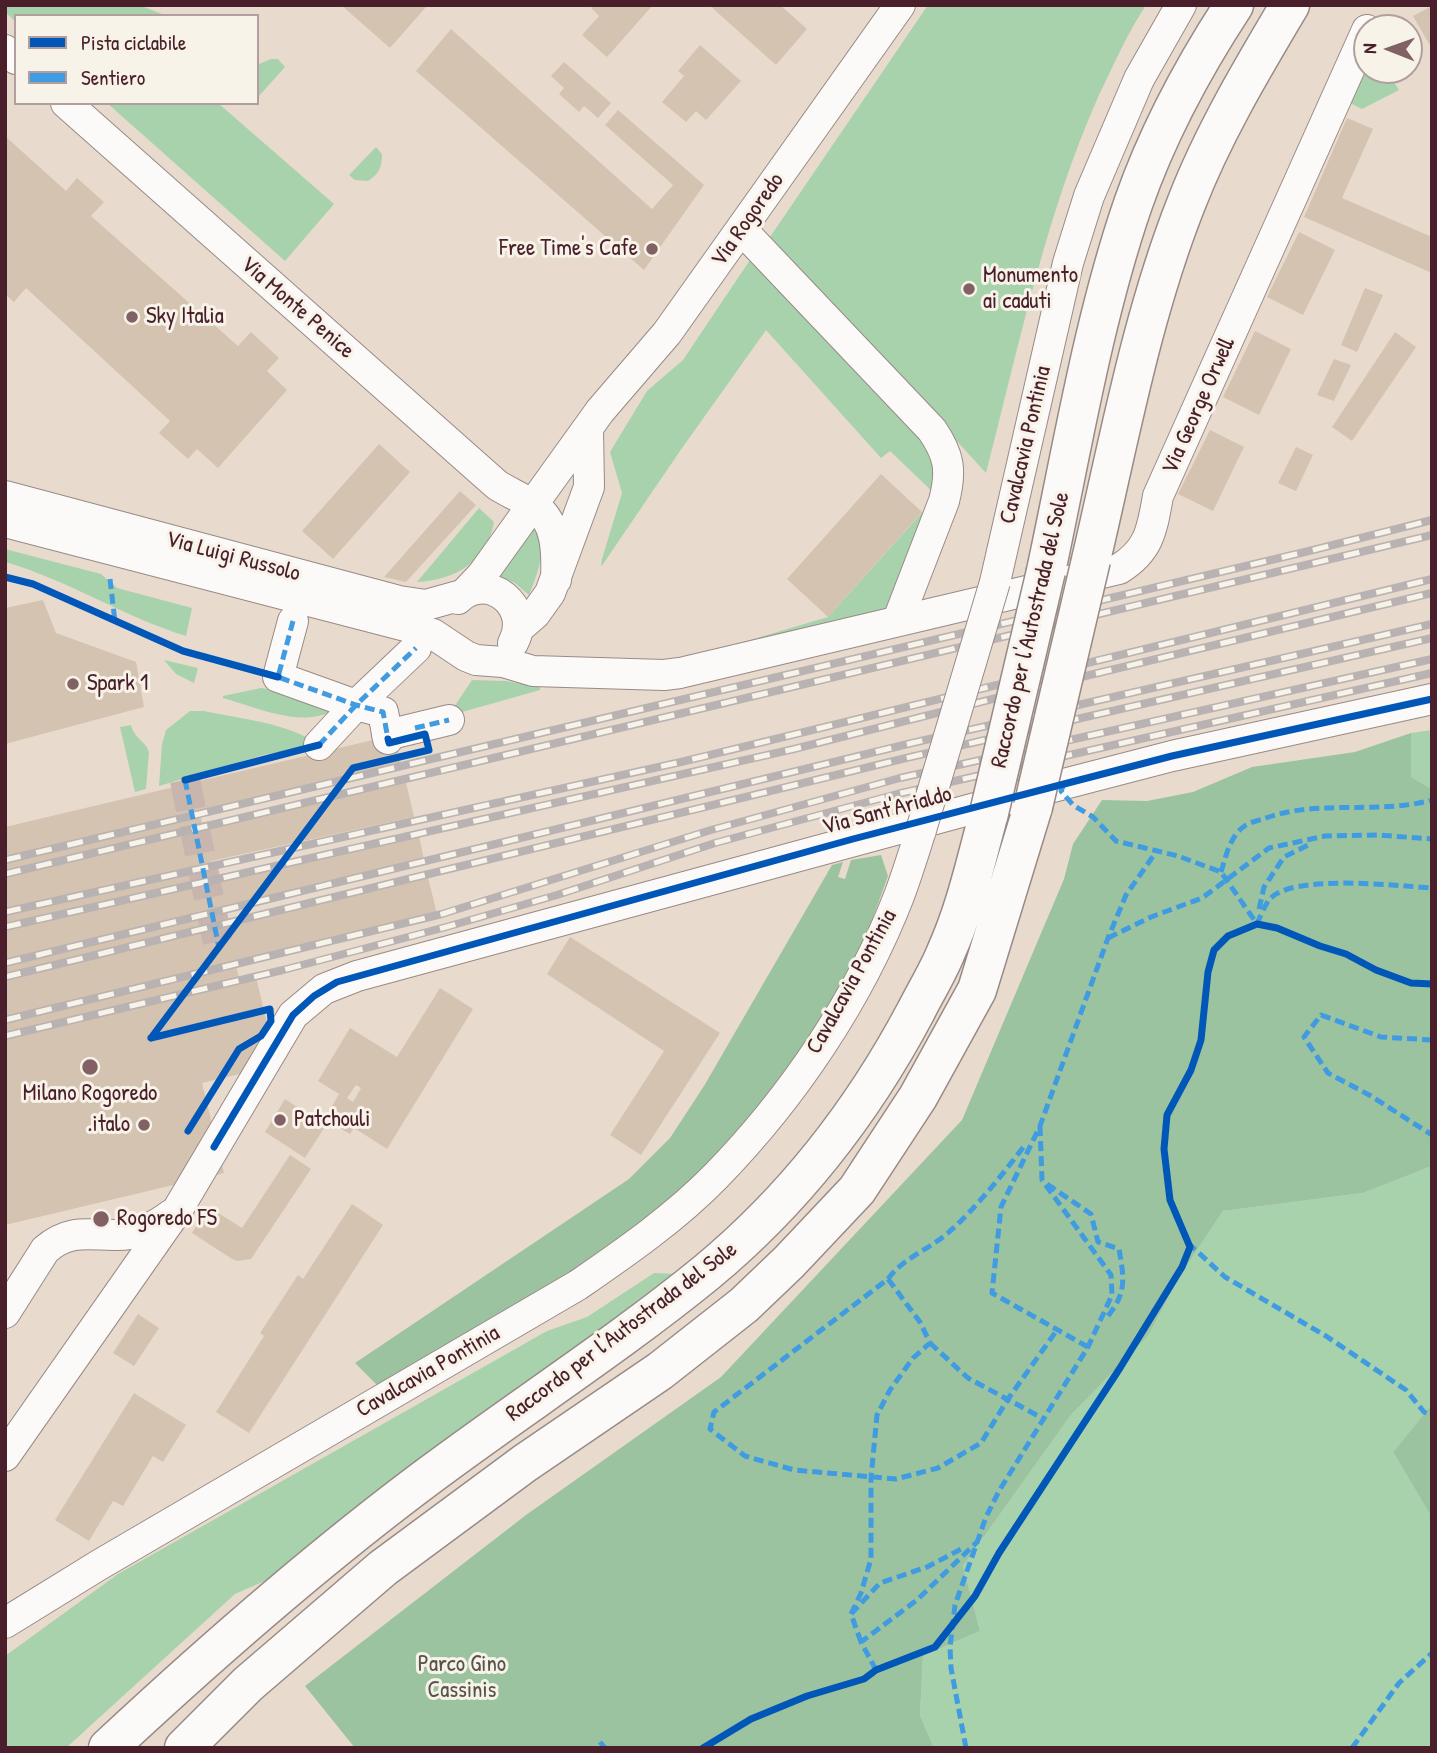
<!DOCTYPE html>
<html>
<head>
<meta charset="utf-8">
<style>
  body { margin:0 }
  #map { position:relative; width:1437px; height:1753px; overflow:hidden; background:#e8dbcd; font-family:"Patrick Hand",sans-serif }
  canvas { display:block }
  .frame { position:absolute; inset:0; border:7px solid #4a1f2b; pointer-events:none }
  .legend { position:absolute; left:14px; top:14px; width:245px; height:91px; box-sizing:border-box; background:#f7f3e8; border:2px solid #b29e9c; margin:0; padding:9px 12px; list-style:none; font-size:21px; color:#4a1f2b }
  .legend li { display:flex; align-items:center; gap:14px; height:35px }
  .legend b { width:35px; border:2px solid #b29e9c }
  .north { position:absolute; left:1353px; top:14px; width:70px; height:70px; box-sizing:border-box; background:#f7f3e8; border:2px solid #b29e9c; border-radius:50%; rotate:271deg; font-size:19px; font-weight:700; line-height:28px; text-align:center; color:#4a1f2b }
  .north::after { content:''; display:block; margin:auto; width:24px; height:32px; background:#816164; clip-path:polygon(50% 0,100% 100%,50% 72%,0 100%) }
</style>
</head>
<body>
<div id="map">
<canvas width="1437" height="1753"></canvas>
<div class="frame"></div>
<ul class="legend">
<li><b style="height:9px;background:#0057b8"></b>Pista ciclabile</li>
<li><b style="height:9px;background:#409be1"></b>Sentiero</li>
</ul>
<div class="north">N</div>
</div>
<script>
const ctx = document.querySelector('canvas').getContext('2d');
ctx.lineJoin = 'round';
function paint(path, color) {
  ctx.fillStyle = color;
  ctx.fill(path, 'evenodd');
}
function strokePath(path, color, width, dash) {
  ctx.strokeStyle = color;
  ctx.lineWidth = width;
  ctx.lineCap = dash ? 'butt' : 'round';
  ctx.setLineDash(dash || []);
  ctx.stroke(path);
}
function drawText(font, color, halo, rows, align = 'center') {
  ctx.font = font + ' "Patrick Hand",sans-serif';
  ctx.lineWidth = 6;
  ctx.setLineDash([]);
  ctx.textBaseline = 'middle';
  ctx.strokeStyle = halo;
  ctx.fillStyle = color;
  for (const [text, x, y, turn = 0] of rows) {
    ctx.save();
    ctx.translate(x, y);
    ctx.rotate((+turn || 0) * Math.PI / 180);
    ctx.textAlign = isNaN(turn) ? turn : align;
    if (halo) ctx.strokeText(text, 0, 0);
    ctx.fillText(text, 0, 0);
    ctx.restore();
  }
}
paint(new Path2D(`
  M5,5h134l23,9 20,2h-166v6l-11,-10z
  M928,5h218c-19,29 -32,59 -47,90 -54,121 -80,251 -113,378l-216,-236z
  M271,59h7l7,8 -26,29 -2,-3v-28z
  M1364,68l3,2h19l13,20 -37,19 -14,-7z
  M107,103h111l116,101 -49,57z
  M376,147l6,7c0,13 -3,20 -14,27l-13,-1 -6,-5z
  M756,251l172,183c13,19 17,36 13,59l-47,117 -222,53 156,-46 109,-121 -47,-45 -9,7 -115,-128 -86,121 -79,116 1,-8 20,-66 -12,-41 37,-61 36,-31z
  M479,508l15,14c-7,40 -39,58 -77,60z
  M533,525c16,22 5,47 -4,70l-14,-12 -17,-7z
  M5,549l96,25 16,14 75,20 -6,28c-62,-19 -118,-56 -181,-74z
  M164,660l34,8 -4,15 -18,-9z
  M472,680l34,1 34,6v3l-92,26z
  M261,688l14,2 59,20c-32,19 -78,-3 -111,-12v-2z
  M190,711h14c36,8 86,12 115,34l-56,10 -104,31 3,-42 4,-14z
  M131,725c4,15 14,15 18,27l-3,37 -11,3 -15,-65z
  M1432,730v59l-21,-12v-44z
  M1432,1166v238l-39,48 39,66v230h-498l-14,-33 3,-59 57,-25 -17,-65 108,-151 77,-79 32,-60 43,-65 140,-18z
  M654,1273l26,1 -397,299 -48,21 -169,154h-61v-92l113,-82 429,-243 40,-14z`), '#a7d2ac');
paint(new Path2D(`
  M1411,733v44l21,12v377l-69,27 -140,18 -43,65 -32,60 -77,79 -108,151 17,65 -57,25 -3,59 14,33h-579l-50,-62 221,-171 195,-138 241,-257 102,-241 9,-35 29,-44 45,1 46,-9 59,-25 103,-15z
  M881,855l7,21 -29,80 -57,98 -79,98 -86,74 -73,53 -187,106 -22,-22 274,-184 41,-41 34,-52 128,-221 11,-3 -5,15 7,2 6,-19z
  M1432,1404v114l-39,-66z`), '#9cc3a0');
paint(new Path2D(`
  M341,5h83l2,2 -36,41z
  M594,5h59l-46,52 -25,-22 17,-19 -8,-8z
  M709,5h71l27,24 -31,36z
  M1432,6v43l-19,-33z
  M451,29l201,180 21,-24 -68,-60 13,-15 86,75 -60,85 -228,-199z
  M700,45l41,36 -35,39 -10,-9 -10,11 -24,-20 22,-26 -6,-5z
  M564,62l47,41 -13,15 -14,-12 -5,6 -20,-18 5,-6 -13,-12z
  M1347,118l26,11 -31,69 90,39v36l-128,-56z
  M5,136l61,55 11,-13 27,24 -13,14 147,130 13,-14 28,26 -12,13 20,19 -69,78 -21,-19 -9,10 -29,-26 11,-12 -144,-133 -12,14 -9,-8z
  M1299,232l36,18 -32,65 -36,-18z
  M1365,288l18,7 -26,57 -16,-7z
  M1255,331l36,18 -32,66 -36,-18z
  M1395,332l21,15 -64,94 -20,-14z
  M1334,359l17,6 -17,36 -17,-6z
  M1210,430l34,17 -31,64 -35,-17z
  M379,444l31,28 -77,87 -31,-28z
  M1296,447l17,8 -17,36 -18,-8z
  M881,474l41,38 -94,105 -41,-38z
  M460,491l16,14 -70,77 -22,-5z
  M43,600l13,33 80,29 8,45 -139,37v-136z
  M394,735l7,29 -202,47 5,19 202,-48 8,35 -203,44 5,18 203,-44 5,25 -201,49 4,17 201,-49 9,37 -202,48 5,19 16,-4 21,88 -75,18 22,90 -219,52v-398z
  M570,937l150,96 -79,122 -31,-20 54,-84 -117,-77z
  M440,988l33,21 -86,140 -33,-21 -4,6 -15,-9 -3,3 -6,-3 -21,33 -40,-26 20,-33 37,24 17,-29 -21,-13 32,-53 47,29zM356,1085l5,3 -8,14 -6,-4z
  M290,1155l21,14 -60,90 -13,2 -6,-2 -40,-26 17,-26 33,21z
  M352,1204l31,21 -134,208 -33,-21 48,-76 -4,-3 38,-58 5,4z
  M138,1314l21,14 -25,38 -21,-13z
  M134,1393l52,32 -23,37 -10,-6 -30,50 -10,-5 -24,40 -34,-21z`), '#d5c3b1');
strokePath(new Path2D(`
  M185,780l34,168`), '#c8b5ad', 30, [30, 15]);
const minor = new Path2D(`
  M5,50l11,9
  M66,103l431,382c11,7 23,12 34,19 27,15 26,49 25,76
  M742,230l190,200c17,25 20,40 12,71l-46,119
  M5,496l394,105 27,4 36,-10
  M5,522l412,107 16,5 33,22 10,4 27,2 30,9 131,4 16,-2 439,-104c31,-19 33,-40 39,-73l209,-466
  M995,582l73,-319 21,-67 50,-117 42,-74
  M464,594l18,-19 118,-164 67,-78 233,-328
  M458,599c30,-29 75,8 55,44
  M293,621l-15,56 78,28 27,7 5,27
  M519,628l16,-14 15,-21 39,-106 -1,-58
  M387,735l62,-15
  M319,745l37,-40 60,-57
  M5,1313l40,-63c29,-26 53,-11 86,-16 15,-2 29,-11 41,-20
  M5,1456l173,-247 115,-194 31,-26 33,-13 707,-192 108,-28 260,-57
  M5,1623l94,-58 479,-280c48,-33 97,-67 138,-109 77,-79 143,-177 183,-280 8,-21 15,-44 22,-66`);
const highway = new Path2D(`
  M1091,560c28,-119 50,-242 95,-356 27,-70 66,-135 104,-199
  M1046,571c26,-121 47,-251 87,-367 24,-69 61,-138 101,-199
  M108,1748c103,-96 209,-189 322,-273 91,-68 189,-131 277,-203 88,-73 156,-161 209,-261 10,-20 22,-39 30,-59 20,-44 30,-92 43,-139
  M184,1748l64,-64 135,-116 142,-105 135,-92 84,-66 45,-43 68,-72 61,-93 59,-107 56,-183`);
strokePath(minor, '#988a86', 32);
strokePath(highway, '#988a86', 41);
strokePath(minor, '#fcfaf8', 30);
strokePath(highway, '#fcfaf8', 38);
const rail = new Path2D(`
  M5,860l1304,-309 123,-31
  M5,874l1427,-339
  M5,912l676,-150 751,-183
  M5,927l789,-178 254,-64 384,-92
  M5,963l907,-220 520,-119
  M5,977l901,-219 526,-120
  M5,1020l437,-106 269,-84 189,-52 532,-119
  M5,1036l278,-66 163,-43 111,-32 158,-52 182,-49 535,-121`);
strokePath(rail, '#b9b2b2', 8);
strokePath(rail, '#f7f3e8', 5, [16]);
const minorBridge = new Path2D(`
  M921,830l74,-248`);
const highwayBridge = new Path2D(`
  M1033,807l58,-247
  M989,813l57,-242`);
strokePath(minorBridge, '#988a86', 32, []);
strokePath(highwayBridge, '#988a86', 41, []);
strokePath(minorBridge, '#fcfaf8', 30);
strokePath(highwayBridge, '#fcfaf8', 38);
strokePath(new Path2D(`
  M110,579l5,43
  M293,621l-15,56 78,28 27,7 5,27
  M415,728l34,-8
  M319,745l37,-40 60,-57
  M185,780l34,168
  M1064,784l-3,7 12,14 20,12 23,24 62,15 43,16 36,52
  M1221,872c5,-16 9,-37 25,-47 5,-3 14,-5 20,-7 53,-19 112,-3 166,-18
  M1259,909l5,-22 20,-30 26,-13
  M1257,924c3,-7 7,-17 12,-24 21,-27 129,-14 163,-12
  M1108,938l43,-21 51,-19 67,-50 56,-12 53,-1 54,4
  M1432,1040l-51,-3 -60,-22 -17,22 24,36 43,23 61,39
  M1047,1184l44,30 7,28 21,7c5,29 8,43 -11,67
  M1188,1243l37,34 101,59 80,54 18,22 8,3
  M888,1279c15,-21 42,-30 61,-47 28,-25 53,-57 76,-87
  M930,1343l38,35 76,41
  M1088,1347l-96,-54 9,-86 39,-81 68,-188 18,-43 30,-43
  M851,1614l10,-21 10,-34v-81l6,-63 13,-25 23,-32 17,-15 -10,-21 -32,-43 -174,133 -4,17 35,27 49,14 102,9 42,-11 43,-25 27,-44 49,-69
  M861,1642l-10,-28 29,-31 47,-16 36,-19
  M876,1670l-15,-28 56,-42 60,-58
  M600,1742l5,6
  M966,1748l-15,-80 -1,-21 5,-42 31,-88 13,-26 89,-144 24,-52 -1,-20 -69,-95 -2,-54
  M1352,1748l47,-65 33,-30`), '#409be1', 5, [10, 5]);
strokePath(new Path2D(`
  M5,577l28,7 150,67 95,26
  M185,780l134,-35
  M151,1038l202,-270 76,-18 -4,-16 -36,9 -1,-4
  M151,1038l119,-29 1,12 -10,15 -22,13 -51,82
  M214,1147l79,-132 21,-19 23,-14 516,-143 211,-55 108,-28 260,-57
  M703,1748l48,-29 56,-23 57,-17 12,-9 59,-23 40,-51 24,-43 121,-185 62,-101 8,-20 -20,-47 -6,-51 3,-34 24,-45 10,-30 7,-68 6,-22 14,-14 29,-12 20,4 43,18 26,8 30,16 35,13 21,1`), '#0057b8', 7);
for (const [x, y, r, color] of [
  [652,249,7,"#816164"],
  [969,289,7,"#816164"],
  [132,317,7,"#816164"],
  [73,684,7,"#816164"],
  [90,1067,9,"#816164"],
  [280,1120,7,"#816164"],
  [144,1125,7,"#816164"],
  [101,1219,9,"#816164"]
]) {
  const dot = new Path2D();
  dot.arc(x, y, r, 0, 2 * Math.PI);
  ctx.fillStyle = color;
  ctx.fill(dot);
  strokePath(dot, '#f7f3e8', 2.5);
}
drawText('23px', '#4a1f2b', '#f7f3e8', [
  ["Via Rogoredo",748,220,-55],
  ["Via Monte Penice",297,308,41],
  ["Via George Orwell",1199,406,-66],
  ["Cavalcavia Pontinia",1026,445,-77],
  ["Via Luigi Russolo",233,557,15],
  ["Raccordo per l'Autostrada del Sole",1031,630,-77],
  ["Via Sant'Arialdo",887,811,-15],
  ["Cavalcavia Pontinia",852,982,-61],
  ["Raccordo per l'Autostrada del Sole",622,1332,-37],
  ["Cavalcavia Pontinia",428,1372,-30]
]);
drawText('23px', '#4a1f2b', '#f7f3e8', [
  ["Free Time's Cafe",638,249,"right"],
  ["Monumento",983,276],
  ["ai caduti",983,302],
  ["Sky Italia",146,317],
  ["Spark 1",87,684],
  ["Milano Rogoredo",90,1094,"center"],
  ["Patchouli",294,1120],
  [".italo",130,1125,"right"],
  ["Rogoredo FS",117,1219]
], 'left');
drawText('23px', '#56534a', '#f7f3e8', [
  ["Parco Gino",462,1665],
  ["Cassinis",462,1691]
]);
</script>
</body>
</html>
